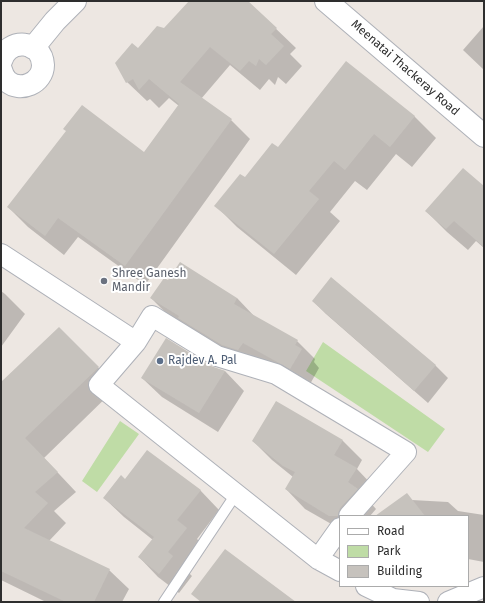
<!DOCTYPE html>
<html>
<head>
<meta charset="utf-8">
<style>
  body { margin:0 }
  #map { position:relative; width:485px; height:603px; overflow:hidden; background:#ede7e2; font-family:"Fira Sans",sans-serif }
  canvas { display:block }
  .frame { position:absolute; inset:0; border:2px solid #2e2e2e; pointer-events:none }
  .legend { position:absolute; left:339px; top:515px; width:130px; height:72px; box-sizing:border-box; background:#fff; border:1px solid #ababab; margin:0; padding:5px 7px; list-style:none; font-size:12px; color:#2e2e2e }
  .legend li { display:flex; align-items:center; gap:8px; height:20px }
  .legend b { width:20px; border:1px solid #ababab }
</style>
</head>
<body>
<div id="map">
<canvas width="485" height="603"></canvas>
<div class="frame"></div>
<ul class="legend">
<li><b style="height:5px;background:#fff"></b>Road</li>
<li><b style="height:11px;background:#bfdca6"></b>Park</li>
<li><b style="height:11px;background:#c6c2bd"></b>Building</li>
</ul>
</div>
<script>
const ctx = document.querySelector('canvas').getContext('2d');
ctx.lineJoin = 'round';
function paint(path, color) {
  ctx.fillStyle = color;
  ctx.fill(path, 'evenodd');
}
function strokePath(path, color, width, dash) {
  ctx.strokeStyle = color;
  ctx.lineWidth = width;
  ctx.lineCap = dash ? 'butt' : 'round';
  ctx.setLineDash(dash || []);
  ctx.stroke(path);
}
function drawText(font, color, halo, rows, align = 'center') {
  ctx.font = font + ' "Fira Sans",sans-serif';
  ctx.lineWidth = 4;
  ctx.setLineDash([]);
  ctx.textBaseline = 'middle';
  ctx.strokeStyle = halo;
  ctx.fillStyle = color;
  for (const [text, x, y, turn = 0] of rows) {
    ctx.save();
    ctx.translate(x, y);
    ctx.rotate((+turn || 0) * Math.PI / 180);
    ctx.textAlign = isNaN(turn) ? turn : align;
    if (halo) ctx.strokeText(text, 0, 0);
    ctx.fillText(text, 0, 0);
    ctx.restore();
  }
}
paint(new Path2D(`
  M323,342l122,87 -17,23 -122,-81z
  M120,421l19,13 -42,58 -15,-11z`), '#bfdca6');
paint(new Path2D(`
  M190,1h57l49,47 -6,6 12,12 -16,18 -8,-7 -3,8 -6,-6 -9,11 -30,-25 -29,34 30,21 19,19 -105,146 -67,-48 -14,18 -36,-28 -20,-20 136,-53 35,-48 -10,-8 -10,10 -9,-9 -3,2 -20,-19 11,-33 26,-20z
  M484,26v44l-21,-20z
  M414,116l22,22 -24,29 -16,-13 -29,36 -12,-9 -25,31 10,9 -44,54 -59,-48 -21,-21 62,-58z
  M484,187v61l-8,-7 -8,9 -21,-18 -21,-21z
  M1,291l4,3 20,20 -24,33z
  M151,298h86l18,19 42,24 18,18 -1,3 5,6 -10,18 -68,-23 -72,-47z
  M313,301l122,64 13,13 -20,25 -102,-89z
  M78,347l39,40 -73,71 32,34 -22,19 12,12 -17,18 60,29 20,19 -7,13h-76l-45,-22v-196z
  M211,367l14,4 19,20 -26,41 -56,-35 -20,-19z
  M276,402l67,39 19,19 -5,9 18,19 -7,12 8,9 -6,7h-30v13l-35,-20 -19,-20 7,-12 -21,-17 -19,-19z
  M125,480l75,10 19,20 -22,29 9,9 -19,23 5,5 -13,17 -21,-16 -19,-20 14,-17 -29,-23 -20,-19z
  M412,500l36,2 10,9 26,4v47l-16,-3v-43h-92z`), '#0003');
paint(new Path2D(`
  M189,1h59l29,27 -6,6 13,12 -18,19 -7,-6 -3,7 -7,-5 -9,10 -30,-24 -30,35 52,37 -107,147 -67,-48 -13,18 -38,-29 59,-76 -3,-2 19,-24 62,47 35,-48 -30,-25 -10,11 -6,-11 -7,4 -11,-20 17,-20 6,5 19,-22 7,2z
  M346,61l69,55 -25,31 -16,-13 -29,36 -11,-9 -25,30 10,8 -45,55 -60,-48 26,-32 5,3 27,-34 6,4z
  M463,168l21,18v61l-30,-26 -8,8 -21,-18z
  M180,262l57,36 -3,6 64,36 -3,5 7,4 -12,20 -47,-26 -5,7 -16,-5 -44,-27 1,-2 -29,-18 14,-20 4,2z
  M331,277l105,88 -22,26 -102,-90z
  M59,327l40,40 -74,71 33,34 -23,20 13,11 -24,25 86,41 -16,33h-28l-65,-31v-189z
  M166,338l45,28 14,5 -26,42 -58,-35z
  M276,401l67,39 -9,15 23,13 -9,14 10,7 -18,19 -2,5v3h-9l-44,-27 10,-17 -12,-6 -31,-25z
  M147,450l54,40 -24,30 10,8 -19,24 5,4 -14,18 -21,-17 16,-20 -51,-39 18,-23 4,4z
  M407,493l18,23h-50z
  M225,549l71,53h-95l-10,-8z`), '#c6c2bd');
const lane = new Path2D(`
  M164,602l72,-108`);
const street = new Path2D(`
  M1,254l135,88 -37,43 219,174 22,12
  M136,342l16,-26 65,40 59,18 130,78 -57,64
  M318,559l22,-31
  M366,586l27,13 26,3
  M448,602l36,-15`);
const secondary = new Path2D(`
  M326,1l158,135
  M33,48l22,-27 20,-20
  M1,61c7,-24 41,-21 42,4 0,18 -23,28 -36,16 -3,-3 -5,-7 -6,-11`);
strokePath(lane, '#aeb1b8', 12);
strokePath(street, '#aeb1b8', 22);
strokePath(secondary, '#aeb1b8', 24);
strokePath(lane, '#fff', 10);
strokePath(street, '#fff', 20);
strokePath(secondary, '#fff', 22);
for (const [x, y, r, color] of [
  [104,281,4,"#6b7280"],
  [160,361,4,"#5c6f8a"]
]) {
  const dot = new Path2D();
  dot.arc(x, y, r, 0, 2 * Math.PI);
  ctx.fillStyle = color;
  ctx.fill(dot);
  strokePath(dot, '#fff', 1.5);
}
drawText('12px', '#2e2e2e', '#fff', [
  ["Meenatai Thackeray Road",405,68,41]
]);
drawText('12px', '#5b616d', '#fff', [
  ["Shree Ganesh",112,274],
  ["Mandir",112,288]
], 'left');
drawText('12px', '#4e5e75', '#fff', [
  ["Rajdev A. Pal",168,361]
], 'left');
</script>
</body>
</html>
